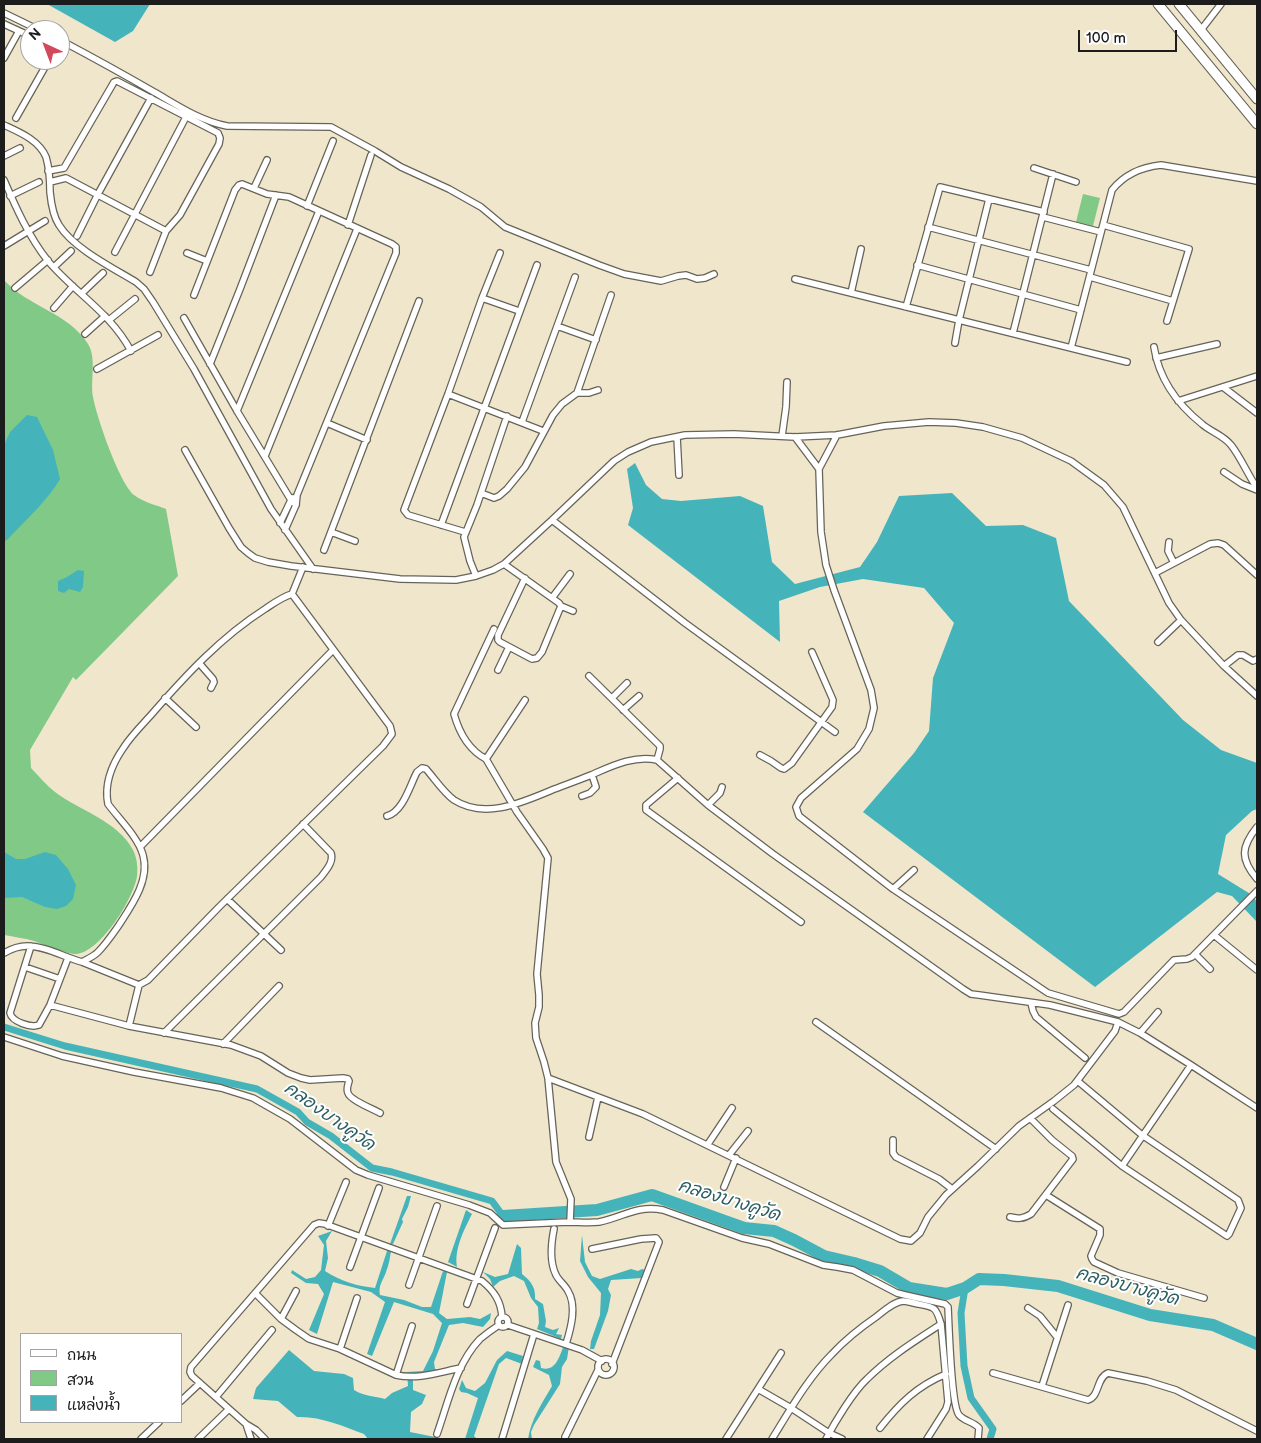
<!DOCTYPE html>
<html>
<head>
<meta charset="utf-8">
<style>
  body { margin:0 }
  #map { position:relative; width:1261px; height:1443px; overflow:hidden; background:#f0e6cb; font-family:"Balsamiq Sans","Playpen Sans Thai",sans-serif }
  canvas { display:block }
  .frame { position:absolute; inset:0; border:5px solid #1c1c1c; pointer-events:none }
  .legend { position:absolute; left:20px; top:1333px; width:162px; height:90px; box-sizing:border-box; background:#fff; border:1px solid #a4a4a4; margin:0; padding:6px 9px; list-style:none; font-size:15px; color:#1c1c1c }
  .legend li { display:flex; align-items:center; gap:10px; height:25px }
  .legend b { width:25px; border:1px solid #a4a4a4 }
  .north { position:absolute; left:20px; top:20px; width:50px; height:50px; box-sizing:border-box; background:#fff; border:1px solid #a4a4a4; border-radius:50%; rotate:317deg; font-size:14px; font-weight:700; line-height:20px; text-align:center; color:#1c1c1c }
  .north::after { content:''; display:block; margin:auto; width:18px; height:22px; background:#d1495b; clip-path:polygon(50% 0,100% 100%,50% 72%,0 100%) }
  .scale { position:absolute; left:1078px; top:30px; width:99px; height:22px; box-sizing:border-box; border:2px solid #1c1c1c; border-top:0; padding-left:6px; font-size:15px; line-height:18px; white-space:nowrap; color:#1c1c1c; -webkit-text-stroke:4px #fff; paint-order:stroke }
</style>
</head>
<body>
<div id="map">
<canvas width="1261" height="1443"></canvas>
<div class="frame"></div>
<ul class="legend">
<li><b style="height:6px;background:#fff"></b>ถนน</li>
<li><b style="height:14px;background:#81c986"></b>สวน</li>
<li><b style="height:14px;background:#44b4ba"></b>แหล่งน้ำ</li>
</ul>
<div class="north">N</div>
<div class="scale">100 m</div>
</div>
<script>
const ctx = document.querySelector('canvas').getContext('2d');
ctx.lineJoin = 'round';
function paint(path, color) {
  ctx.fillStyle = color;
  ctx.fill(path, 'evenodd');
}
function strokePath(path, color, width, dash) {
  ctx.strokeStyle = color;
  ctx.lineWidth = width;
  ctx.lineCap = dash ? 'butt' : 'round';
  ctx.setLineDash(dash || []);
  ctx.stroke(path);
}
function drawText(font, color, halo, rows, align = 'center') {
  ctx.font = font + ' "Balsamiq Sans","Playpen Sans Thai",sans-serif';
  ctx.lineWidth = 4;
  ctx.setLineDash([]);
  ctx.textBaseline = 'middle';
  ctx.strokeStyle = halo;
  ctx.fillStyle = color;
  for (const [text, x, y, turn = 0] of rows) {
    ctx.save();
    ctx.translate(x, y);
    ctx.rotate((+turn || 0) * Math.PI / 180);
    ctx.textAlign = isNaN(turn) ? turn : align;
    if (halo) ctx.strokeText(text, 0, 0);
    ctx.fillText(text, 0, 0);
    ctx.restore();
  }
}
paint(new Path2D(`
  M1083,194l17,4 -7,28 -17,-4z
  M4,280c24,27 64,32 84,64 9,14 2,37 5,53 4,21 26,85 41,98 9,7 22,10 32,14l12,67 -102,104 -3,-3 -43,73 1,18c8,8 15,17 24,24 25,19 63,29 78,58 4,8 5,17 4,26 -3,22 -36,75 -60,78 -9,1 -34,-10 -43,-13 -10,-3 -20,-4 -30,-6z`), '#81c986');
paint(new Path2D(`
  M47,4h103l-17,27 -18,11z
  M27,415l10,2 16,33 7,29c-11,20 -37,44 -53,61l-3,1v-98h1l5,-11z
  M635,463l11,22 16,14 19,2 59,-5 23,10 9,56 23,22 65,-17 17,-25 22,-46 53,-3 34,33 37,-1 33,13 13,63 114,119 38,30 36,13v46l-5,2 -26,24 -8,39 34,21 5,7v20l-25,-26 -15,-4 -122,95 -232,-175 51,-59 15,-22 4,-53 21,-55 -30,-35 -61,-9 -43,8 -41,14 1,41 -152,-117 5,-17 -6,-39z
  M78,570l6,1 -1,16 -3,5 -11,-3 -5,4 -6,-2v-10l9,-4z
  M4,852l12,7h9l20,-7 11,3 12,14 8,16 -3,14 -7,7 -9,3 -12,-2 -23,-10 -18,1z
  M407,1196h4l-3,11 -6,12 1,3 -10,22h-3z
  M466,1210l6,4c-8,16 -18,35 -15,53l-9,-5z
  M332,1231l-6,10 2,17 -3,13c15,10 32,15 50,17l12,-37h4c-1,6 -2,14 -5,21 -3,9 -8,13 -6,23l24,5 18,7h9l12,-36 4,1 -8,41 8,6 23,-2 10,2 11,-6 -1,6 -7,8 -20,-4 -14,2 -15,37 1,7 12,2 -34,8v11l13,5 -4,9 -11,8 -1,20 35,7h-77l-4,-5c-21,-8 -44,-18 -67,-17l-19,-16 -25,-2 3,-11 33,-38 25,21 30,3 9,4 1,12c9,6 21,6 31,9l7,-6 16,-7 -1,-14 16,-1 10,-20 9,-28 -9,-9 -39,-12 -22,54 -5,-2 18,-52 -14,-10 -38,-10 -16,52 -8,-4 15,-36 -6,-10 -12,-1 -15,-10 1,-3 14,9 9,-2 6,-7 3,-25 -6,-9z
  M582,1235l3,27 7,14 8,3 31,-10 7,2 4,-2 3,1 -3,8 -31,2 -3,9 3,6 -3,16 -14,38h-4l1,-8 9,-26 1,-22 -13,-16 -8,-16z
  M517,1244l4,4 1,26c9,7 14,14 13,25l8,5 3,17 -1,6 8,3 6,-2 -3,6 6,1 -1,4 -24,-10 2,-6 -1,-16 -7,-9 -7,-17 -10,-5 -14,5 -7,6 -3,-8 -7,-7 12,5 13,-3z
  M564,1345l5,2 -2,12 -5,8 -2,17 -26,41 -3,7 1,7h-4c3,-19 14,-36 24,-53l-3,-11 -16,-8 3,-7 4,1 1,7c15,4 18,-11 23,-23z
  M507,1351l16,5 -1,8 -16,-6 -7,6 -25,72 3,3h-12l13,-41 -11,-5 -6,-1 -2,-3 3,-9 4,8 9,3 10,-8 12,-23z`), '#44b4ba');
strokePath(new Path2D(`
  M4,1027l61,19 192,43 41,23 9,10 24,14 41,32 20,4 100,29 11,15
  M965,1288l-4,25 3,53 7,32 22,31 -3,10`), '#44b4ba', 7);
strokePath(new Path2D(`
  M503,1216l94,-6 55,-15 92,33 30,3 20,9 30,16 30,7 26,8 29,17 38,6 18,-6 14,-9 25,1 54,6 92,29 63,10 44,19`), '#44b4ba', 12);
const street = new Path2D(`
  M4,13l35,17
  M4,24l26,12
  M1201,30l20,-26
  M60,40c32,17 63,34 94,52 23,13 46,29 73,34l104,1 44,24 26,16 48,22 32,18 24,20 94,38 25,9 37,7 17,-5 8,-1 11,4 8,-1 9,-4
  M4,58l15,-27
  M16,118l33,-58
  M4,125c15,7 35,15 42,32 3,10 4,24 4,35 1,10 3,24 9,33 14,23 54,43 77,57l8,7 9,13 41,67 77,140 42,60
  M4,156l16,-8
  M1034,168l42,14
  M48,171l16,-3 50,-86 3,-1 101,52 2,5 -1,6 -39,71 -14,16 -16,41
  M4,180c12,28 25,57 44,81 27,32 62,51 83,90
  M50,182l16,-4 100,53
  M254,188l13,-28
  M10,196l29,-14
  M307,206l26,-65
  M1043,217l58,15
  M348,225l23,-70
  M1103,225l86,24 -22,72
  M928,227l163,43
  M77,236l21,-42 53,-96
  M4,246l41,-25
  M115,252l71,-135
  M187,253l20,8
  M917,265l164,45
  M54,267l17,-16
  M1090,277l83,24
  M795,279l332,83
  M15,288l33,-28
  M82,293l21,-20
  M851,293l10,-44
  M194,295l41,-105 4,-5 3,-1 25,10 22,3 103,47 4,3v6l-99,242 -1,10 -11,25
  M482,298l37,13
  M906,307l34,-120 104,25
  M54,308l19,-22
  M184,318l53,93 54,89 5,5
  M109,320l26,-21
  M557,326l39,14
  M1013,333l40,-159
  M85,334l20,-18
  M955,343l4,-23 30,-121
  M1154,347c5,32 23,57 48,77 9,8 21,11 29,21 9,11 17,30 26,43
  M1071,348l41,-158c12,-15 30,-23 49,-25l96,16
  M1156,358l61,-14
  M210,364l30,-75 36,-94
  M97,369l61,-34
  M1223,387l34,26
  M577,393h12l9,-3
  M448,394l95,37
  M1178,401l79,-25
  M237,411l82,-200
  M522,422l53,-145
  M327,423l40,17
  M837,435l-18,34 2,63 5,33 8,25 37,100 3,18 -5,21 -12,20 -56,49 -5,9 3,9 94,73 155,104 71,21 5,-2 50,-52 13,-1 5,-2 65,-66
  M782,436l4,-29 1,-25
  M677,437l2,38
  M795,437l24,32
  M185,450l44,78 12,19 7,6 7,5 13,4 23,4 109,13 56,1 20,-4 17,-6 11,-6 48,-44 62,-59 14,-9 23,-10 34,-7 49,-1 61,3 42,-2 47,-9 45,-4 27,1 27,4 39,11 49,23 33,24 19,22 46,96 12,17 43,46 33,30
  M265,456l92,-227
  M1224,472l18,12 15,6
  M481,493l13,5 5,-2 8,-7 18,-22 28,-52 9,-11 15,-11 34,-98
  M552,520l133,103 150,109
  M280,523l11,-23 2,-2
  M441,525l96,-260
  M331,532l24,9
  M465,532l-57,-17 -4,-5 44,-116 34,-96 18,-45
  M1169,542l-1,9 6,12
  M324,550l95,-249
  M504,564l55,39 2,3 12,5
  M1155,573l55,-29 8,-1 6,2 33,30
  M476,576l-6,-15 -6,-24 13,-32 30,-89
  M525,578l-27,57v5l2,2 32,17 5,-1 5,-6 19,-46
  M552,598l18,-24
  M494,629l-40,85c5,18 15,36 32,45l31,53 26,37 5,9 -11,116 2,21v12l-4,16 1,15 8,24 4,16 8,84 15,37 -1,23
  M1158,642l23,-22
  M199,663l14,16 1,3 -3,6
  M1224,666l14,-11h5l10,6 4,-2
  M498,670l11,-23
  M589,676l71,70v3l-3,11
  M165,698l31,29
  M612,698l15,-15
  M623,710l16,-14
  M760,755l11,6 10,7 3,1 8,-6 40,-56 1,-7 -21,-48
  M486,759l39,-59
  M678,778l-32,27v5l155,112
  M582,796l8,-3 6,-6 -4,-12
  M708,805l12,-12 2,-6
  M387,816c16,-4 23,-31 30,-44l5,-4 4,1c9,10 17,23 28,31 31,20 69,2 98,-10 13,-5 27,-10 39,-15 21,-9 43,-20 66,-15l51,45 65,49 190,135 8,5 8,1 71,10 68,17 22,11 51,32 66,43
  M140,847l193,-197
  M1257,879c-17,-20 -16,-32 0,-52
  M893,889l21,-19
  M227,899l54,51
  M1214,935l43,35
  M31,946l-21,67c2,9 21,15 29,12l11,-20 18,-47
  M4,953c7,-4 15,-7 23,-7 18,0 37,11 55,16 5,-3 11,-5 16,-10 8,-8 14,-17 21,-27 13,-20 31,-45 24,-70 -5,-18 -24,-36 -35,-51 -4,-20 4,-40 16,-57 7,-11 18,-22 27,-32 34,-39 70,-78 114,-106 9,-6 17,-12 27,-15l11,-27
  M1195,954l15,15
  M82,962l57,23 9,-5 71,-73 164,-161 9,-12 -2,-8 -98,-132
  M25,967l35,12
  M1031,1003l2,8 3,6 49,41
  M50,1005l79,21 102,19 30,11 27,17 13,5 9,2 33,-2 5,1 1,2c-1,4 -3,8 -1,12 2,7 25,16 32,20
  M816,1022l180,127
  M129,1026l10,-41
  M164,1033l157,-156c5,-7 13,-15 10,-24l-28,-29
  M1140,1033l18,-21
  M4,1037l58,19 72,16 87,16 32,10 37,21 66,51 12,5 101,30 21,8 13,12c21,-1 43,-2 65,-3 10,0 21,1 31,0 25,-5 37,-17 64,-12l79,28 27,6 54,21 14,2 16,3 44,23 8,2 40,9 3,3c1,18 3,98 11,108 5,6 15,7 20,13l-1,11
  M223,1044l56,-58
  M548,1078l95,36 257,125 11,2 9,-8 8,-16 18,-22 32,-29 41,-40 35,-25 20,-16 41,-54 3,-9
  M1053,1109l69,57 105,70 2,-2 12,-26 -3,-8 -96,-65 -62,-52
  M589,1137l9,-40
  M893,1140v13l3,4 43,22 13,10
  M708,1144l24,-36
  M729,1155l19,-24
  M1122,1166l69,-101
  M724,1187l12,-29
  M1046,1195l54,34v6l-9,21 1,3 2,3 24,11 86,25
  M1010,1217c8,2 13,2 21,-3l42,-55 -1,-3 -20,-16 -22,-22
  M328,1226l18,-44
  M554,1229c-3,15 -5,32 2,46 3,6 9,10 12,16 9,15 3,37 -2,53
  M592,1249l49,-10 15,-1 3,4 -47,122
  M350,1267l29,-79
  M409,1285l28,-79
  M255,1293l26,26 15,11 13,9 31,10 56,26c22,5 44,-3 65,-7
  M467,1304l28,-76
  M1028,1308l12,8 17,21
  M498 1322a5 5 0 1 1 10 0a5 5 0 1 1-10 0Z
  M281,1319l15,-28
  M508,1325l74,25 20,11
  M340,1349l17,-51
  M598 1367a8 8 0 1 1 16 0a8 8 0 1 1-16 0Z
  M993,1373l95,27c12,-4 8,-22 20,-27l39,8 29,9 81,41
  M396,1375l16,-49
  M1042,1386l26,-81
  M758,1389l33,19 38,25 13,6
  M216,1397l56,-67
  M181,1401l19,-18
  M246,1424l5,15
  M880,1428c19,-24 37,-42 66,-54
  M437,1434c11,-31 19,-70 43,-95 6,-5 13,-10 19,-14
  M141,1439l18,-17
  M198,1439l31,-30
  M265,1439l-9,-9 -10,-6 -54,-48 -2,-4 1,-5 123,-142 5,-2 6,1 157,57c12,10 19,20 20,36
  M502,1439l32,-105
  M565,1439v-2l33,-67
  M726,1439l55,-86
  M772,1439c18,-29 36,-61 60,-85 13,-14 28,-26 44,-37 8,-6 17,-15 27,-16 4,0 10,2 15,3 17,3 18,3 23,20l7,78 -2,7 -19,30
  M826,1439c9,-17 27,-47 41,-60 22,-22 48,-38 74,-55`);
const primary = new Path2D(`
  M1158,4l99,120
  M1179,4l78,95`);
strokePath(street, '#666359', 8);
strokePath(primary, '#666359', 11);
strokePath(street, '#fff', 5.5);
strokePath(primary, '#fff', 9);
drawText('italic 18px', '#2e6063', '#fff', [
  ["คลองบางคูวัด",329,1117,35],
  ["คลองบางคูวัด",729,1201,17],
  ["คลองบางคูวัด",1127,1287,15]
]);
</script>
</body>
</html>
